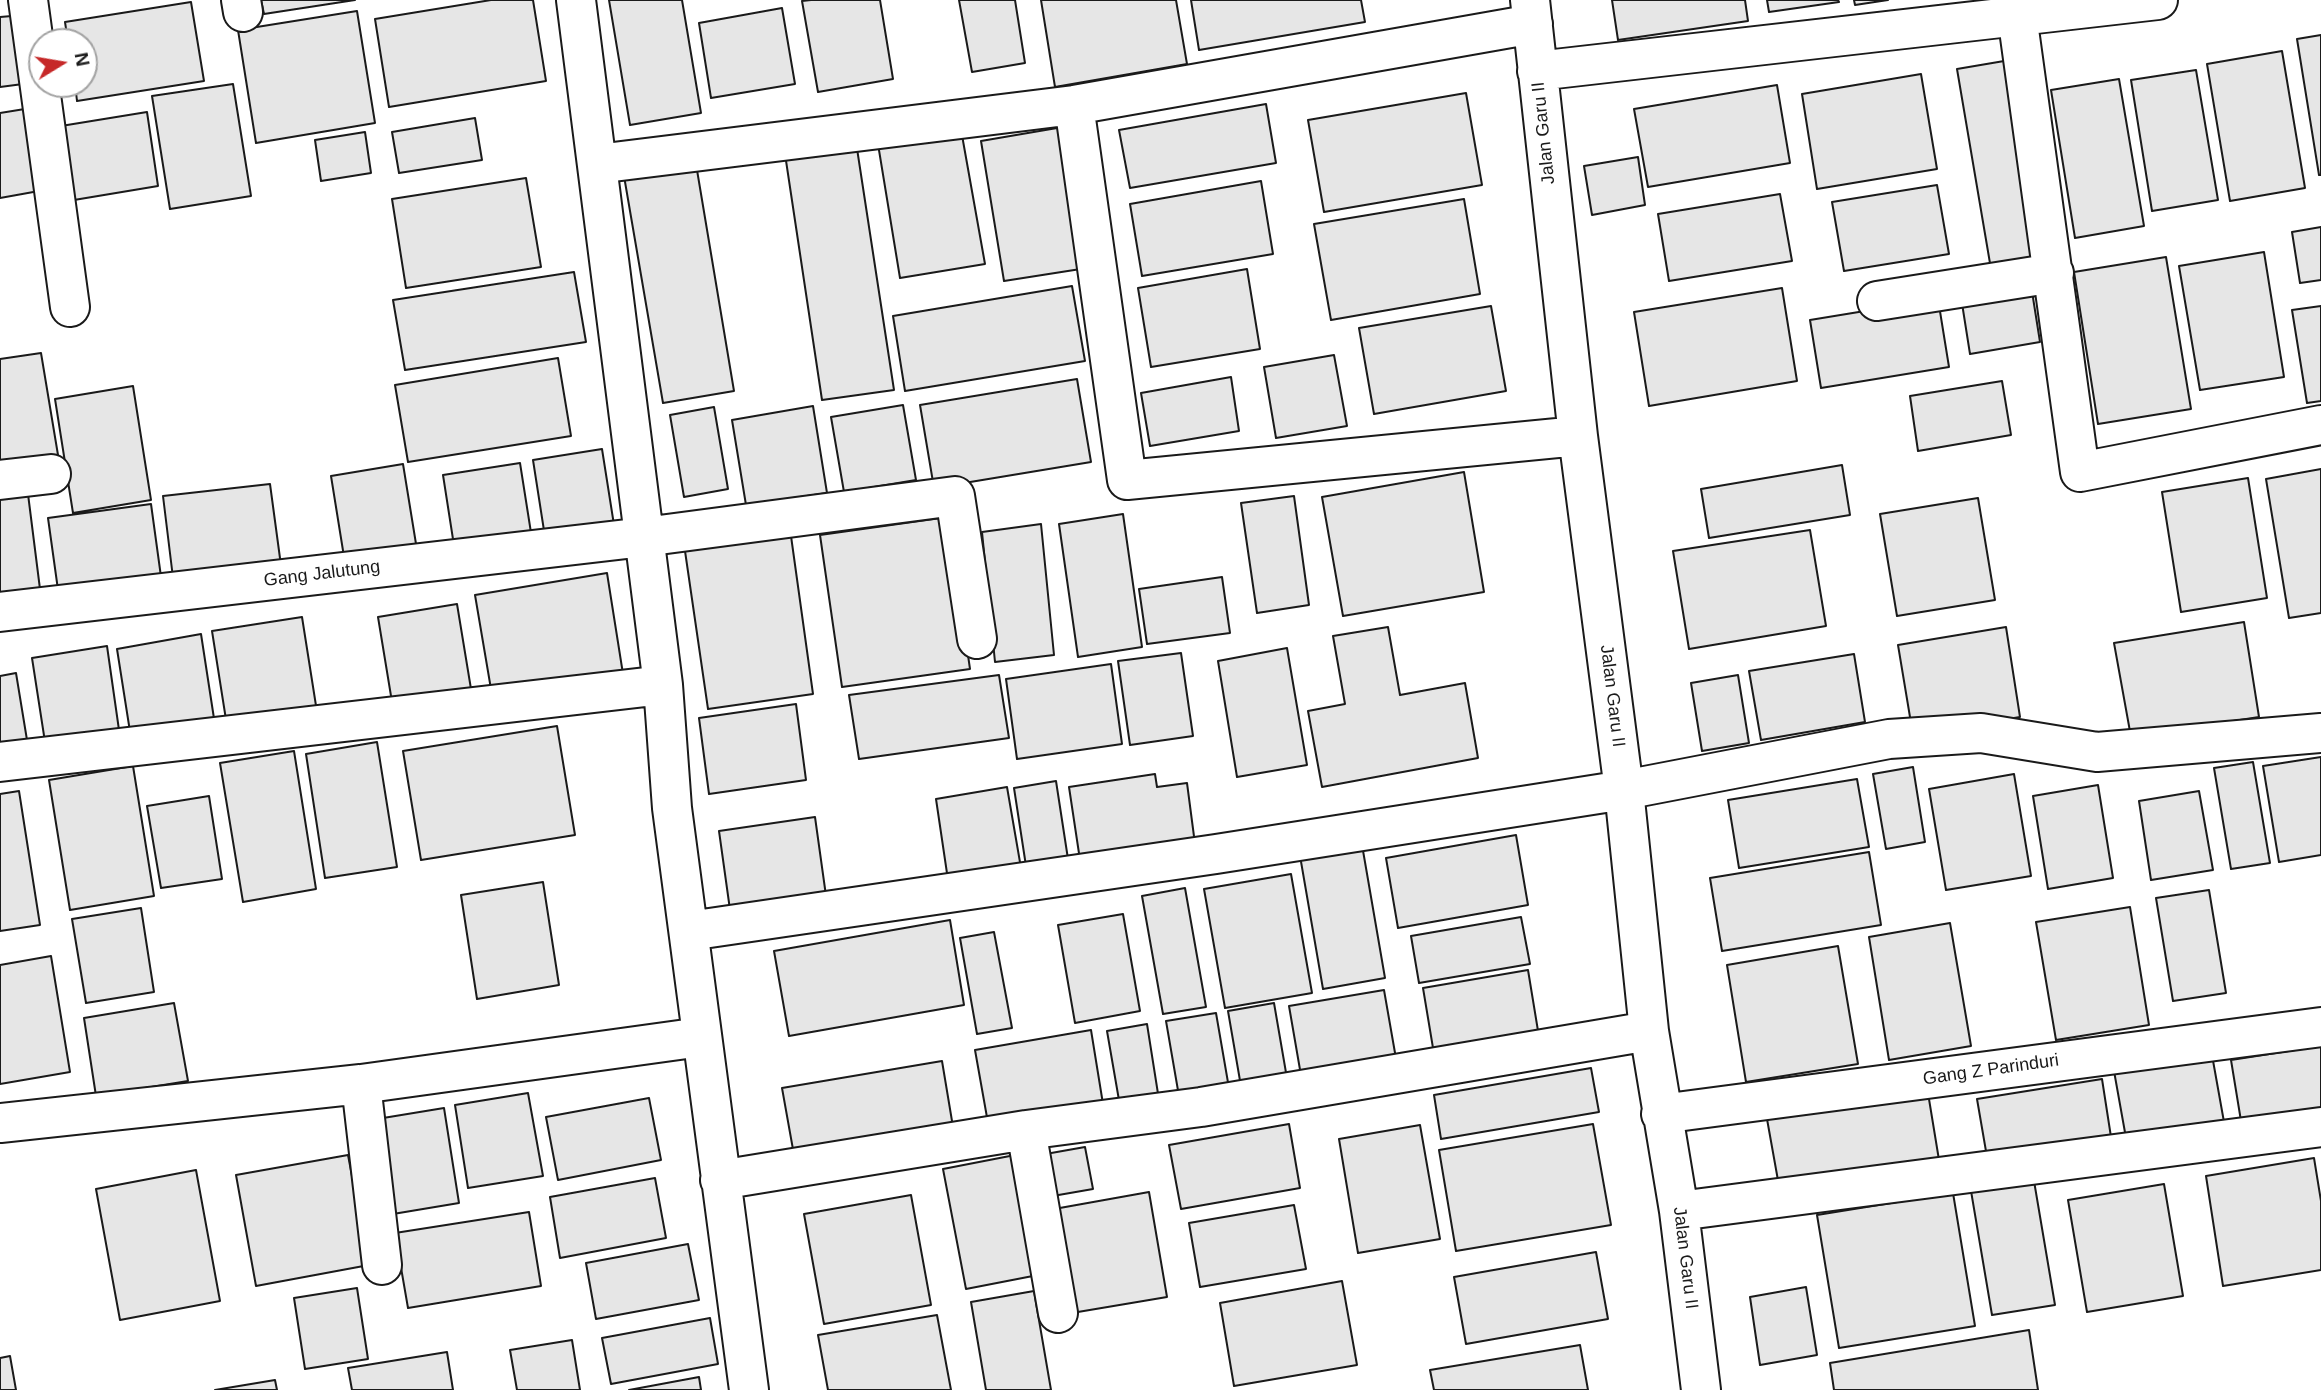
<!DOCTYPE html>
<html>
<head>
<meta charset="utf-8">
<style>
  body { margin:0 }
  #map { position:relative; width:2321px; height:1390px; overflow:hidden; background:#fff; font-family:Helvetica,sans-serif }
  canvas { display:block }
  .north { position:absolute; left:28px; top:28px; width:70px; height:70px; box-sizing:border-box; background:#fff; border:2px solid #a3a3a3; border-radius:50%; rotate:79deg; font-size:19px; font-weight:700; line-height:28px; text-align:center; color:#1a1a1a }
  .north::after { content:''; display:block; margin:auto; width:24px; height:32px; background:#c62828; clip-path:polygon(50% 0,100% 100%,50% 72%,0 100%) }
</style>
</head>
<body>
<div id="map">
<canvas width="2321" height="1390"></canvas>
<div class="north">N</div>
</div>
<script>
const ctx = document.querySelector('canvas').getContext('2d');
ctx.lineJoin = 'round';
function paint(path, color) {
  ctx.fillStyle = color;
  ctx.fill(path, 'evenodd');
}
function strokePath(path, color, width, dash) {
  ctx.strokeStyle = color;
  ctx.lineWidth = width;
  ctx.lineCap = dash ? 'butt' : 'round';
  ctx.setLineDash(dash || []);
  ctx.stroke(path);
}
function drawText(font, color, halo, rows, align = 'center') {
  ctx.font = font + ' Helvetica,sans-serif';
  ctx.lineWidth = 5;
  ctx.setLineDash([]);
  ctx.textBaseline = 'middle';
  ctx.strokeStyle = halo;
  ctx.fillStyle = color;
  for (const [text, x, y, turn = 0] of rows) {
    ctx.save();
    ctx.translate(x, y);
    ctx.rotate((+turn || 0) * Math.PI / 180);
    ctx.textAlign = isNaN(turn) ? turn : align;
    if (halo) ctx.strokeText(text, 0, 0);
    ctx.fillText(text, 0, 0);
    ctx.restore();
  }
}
const building = new Path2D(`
  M261,0h94l-91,14z
  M491,0h42l13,81 -157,26 -14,-88z
  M609,0h73l19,113 -71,12z
  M811,0h69l13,79 -75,13 -16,-91z
  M959,0h56l10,63 -53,9z
  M1041,0h135l11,64 -132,23z
  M1191,0h170l4,22 -166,28z
  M1612,0h133l3,21 -130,19z
  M1767,0h71l1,2 -70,10z
  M1854,0h34l-33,5z
  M191,2l13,79 -127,20 -2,-17h9v-42h-16l-3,-20z
  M782,8l13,76 -84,14 -12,-75z
  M357,11l18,112 -119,20 -18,-113z
  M12,16l11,68 -23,3v-70z
  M2321,35v140h-2l-22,-136z
  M2282,51l23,137 -75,13 -23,-137z
  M2010,60l33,207 -51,8 -35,-206z
  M2196,70l22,130 -66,11 -21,-131z
  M1921,74l16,95 -120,20 -15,-95z
  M2119,79l25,147 -69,12 -24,-148z
  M233,84l18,112 -81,13 -18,-113z
  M1777,85l13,78 -142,24 -14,-78z
  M1466,93l16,92 -158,27 -16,-92z
  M1266,104l10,59 -146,25 -11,-58z
  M37,107l13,82 -50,9v-85z
  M147,112l11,74 -84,14 -13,-74z
  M475,118l7,42 -83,13 -7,-41z
  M960,124l25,140 -85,14 -23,-140z
  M1063,127l24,141 -83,13 -23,-140z
  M365,132l6,41 -50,8 -6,-41z
  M856,142l38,248 -72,10 -37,-246z
  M1638,157l7,48 -53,10 -8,-49z
  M696,164l38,227 -71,12 -39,-227z
  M526,178l15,89 -135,21 -14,-89z
  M1261,181l12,73 -131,22 -12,-72z
  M1937,185l12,69 -105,17 -12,-69z
  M1780,194l12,67 -123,20 -11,-67z
  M1464,199l16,95 -149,26 -17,-96z
  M2321,227v53l-21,3 -8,-51z
  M2264,252l20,125 -84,13 -21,-124z
  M2166,257l25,152 -93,15 -24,-152z
  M1247,269l13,80 -109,18 -13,-79z
  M574,272l12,70 -181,28 -12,-70z
  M2031,285l9,57 -70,12 -9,-57z
  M1072,286l13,75 -180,30 -12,-75z
  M1782,288l15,93 -148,25 -15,-94z
  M1938,299l11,68 -128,21 -11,-68z
  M1491,306l15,85 -132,23 -15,-86z
  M2321,306v95l-14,2 -15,-93z
  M41,353l17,102 -58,9v-105z
  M1334,355l13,71 -71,12 -12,-71z
  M558,358l13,78 -163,26 -13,-77z
  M1231,377l8,54 -89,15 -9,-53z
  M1077,379l14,83 -157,26 -14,-83z
  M2002,381l9,54 -93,16 -8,-55z
  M133,386l18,114 -78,13 -18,-114z
  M903,405l13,75 -72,12 -13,-75z
  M813,406l14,87 -81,12 -14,-85z
  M714,407l14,82 -44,8 -14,-82z
  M602,449l12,76 -69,12 -12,-77z
  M520,463l12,76 -77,13 -12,-77z
  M403,464l14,86 -72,13 -14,-87z
  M1842,465l8,50 -141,23 -8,-49z
  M2321,469v144l-32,5 -23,-139z
  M1464,472l20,120 -141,24 -21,-119z
  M2248,478l19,120 -86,14 -19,-120z
  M270,484l12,89 -108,13 -11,-90z
  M28,494l13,103 -41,5v-104z
  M1294,496l15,109 -52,8 -16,-110z
  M1978,498l17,102 -98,16 -17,-102z
  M151,504l11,80 -103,13 -11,-79z
  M1123,514l19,133 -64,10 -19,-133z
  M948,517l22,152 -128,18 -22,-152z
  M1041,524l13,131 -59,7 -13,-130z
  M1810,530l16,96 -137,23 -16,-98z
  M791,536l22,158 -105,15 -23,-158z
  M607,573l16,101 -131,21 -17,-100z
  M1222,577l8,56 -83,11 -8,-55z
  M457,604l14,85 -79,13 -14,-85z
  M302,617l15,95 -90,14 -15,-95z
  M2244,622l15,95 -128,20 -17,-94z
  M1388,627l12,68 65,-12 13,75 -156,29 -14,-76 37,-7 -12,-68z
  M2006,627l14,90 -107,18 -15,-90z
  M201,634l14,91 -84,13 -14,-89z
  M107,646l12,84 -74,12 -13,-84z
  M1287,648l20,117 -70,12 -19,-116z
  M1181,653l12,83 -63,9 -12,-84z
  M1854,654l11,68 -104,18 -12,-69z
  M1111,664l11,80 -105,15 -11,-80z
  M16,673l11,67 -27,5v-69z
  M999,675l10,63 -150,21 -10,-64z
  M1738,675l11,68 -47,8 -11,-68z
  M796,704l10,76 -97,14 -10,-76z
  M557,726l18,109 -154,25 -18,-109z
  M377,742l20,125 -72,11 -19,-124z
  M294,751l22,138 -73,13 -23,-139z
  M2321,757v98l-42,7 -16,-96z
  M2253,762l17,101 -39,6 -17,-101z
  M133,766l21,130 -84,14 -21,-130z
  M1913,767l12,75 -39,7 -13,-75z
  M1155,774l2,13 30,-4 8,61 -115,16 -11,-73z
  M2014,774l17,102 -85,14 -17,-101z
  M1857,779l12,68 -130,21 -11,-68z
  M1056,781l12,78 -42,7 -12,-78z
  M2098,785l15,93 -65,11 -15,-93z
  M1007,787l14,81 -73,12 -12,-81z
  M19,791l21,134 -40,6v-137z
  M2199,791l14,79 -62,10 -12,-79z
  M209,796l13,83 -61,9 -14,-82z
  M815,817l12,86 -96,14 -12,-86z
  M1516,835l12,70 -130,23 -12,-70z
  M1361,839l24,139 -62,11 -24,-139z
  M1869,852l12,73 -159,26 -12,-73z
  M1291,874l21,119 -87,15 -21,-119z
  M543,882l16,103 -82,14 -16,-104z
  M1185,888l21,119 -43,7 -21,-118z
  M2209,890l17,103 -53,8 -17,-103z
  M2130,907l19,118 -93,15 -20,-118z
  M141,908l13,84 -68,11 -14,-84z
  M1123,914l17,97 -65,12 -17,-98z
  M1521,917l9,47 -111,19 -8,-47z
  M950,920l14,85 -175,31 -15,-85z
  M1950,923l21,123 -82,14 -20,-123z
  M994,932l18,96 -35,6 -17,-96z
  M1838,946l20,118 -112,18 -19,-117z
  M51,956l19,116 -70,12v-119z
  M1528,970l12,73 -105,17 -12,-72z
  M1384,990l14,80 -95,17 -14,-81z
  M174,1003l14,78 -92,15 -12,-78z
  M1274,1003l15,87 -46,8 -15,-87z
  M1216,1013l14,81 -50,8 -14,-81z
  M1147,1024l12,76 -39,6 -13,-75z
  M1091,1030l12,74 -115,19 -13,-73z
  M2321,1046v62l-80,13 -10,-61z
  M2212,1055l12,67 -98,16 -12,-67z
  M942,1061l11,66 -159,28 -12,-67z
  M1591,1068l8,44 -158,27 -7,-44z
  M2102,1079l9,58 -124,20 -10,-58z
  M528,1093l15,83 -75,12 -13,-83z
  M1928,1093l11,67 -160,26 -12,-67z
  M649,1098l12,62 -103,20 -12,-63z
  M444,1108l15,95 -66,11 -16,-95z
  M1289,1124l11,64 -119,21 -12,-64z
  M1593,1124l18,101 -155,26 -17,-101z
  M1420,1125l20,114 -82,14 -19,-114z
  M1085,1147l8,42 -46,8 -7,-42z
  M348,1155l21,110 -113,21 -20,-111z
  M1015,1155l23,120 -72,14 -23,-120z
  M2314,1158l7,43v69l-98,16 -17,-110z
  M196,1170l24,131 -100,19 -24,-131z
  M2033,1175l22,130 -63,10 -22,-130z
  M655,1178l11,60 -106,20 -10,-61z
  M2164,1184l19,112 -96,16 -19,-112z
  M1149,1192l18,105 -107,18 -17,-104z
  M1953,1193l22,133 -136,22 -22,-133z
  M911,1195l20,110 -107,19 -20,-110z
  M1294,1205l12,64 -106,18 -11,-64z
  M529,1212l12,74 -133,22 -13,-75z
  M688,1244l11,56 -103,19 -10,-56z
  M1596,1252l12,67 -142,25 -12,-67z
  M1342,1281l15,84 -123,21 -14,-83z
  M1806,1287l11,68 -57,10 -10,-68z
  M357,1288l11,71 -63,10 -11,-71z
  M1034,1291l17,99h-65l-15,-88z
  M937,1315l14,75h-123l-10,-55z
  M710,1318l8,46 -107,20 -9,-46z
  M2029,1330l9,60h-204l-4,-27z
  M572,1340l8,50h-63l-7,-40z
  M1580,1345l8,45h-154l-4,-20z
  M447,1352l6,38h-101l-4,-22z
  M10,1356l6,34h-16v-32z
  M699,1377l2,13h-72z
  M275,1380l2,10h-62z`);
paint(building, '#e6e6e6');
strokePath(building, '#1a1a1a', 2);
const street = new Path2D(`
  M28,0l42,307
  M241,0l2,12
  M576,0l87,685 9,123 77,582
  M1530,0l48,436 46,354 25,241 30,180 22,179
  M2017,15l63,457 241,-47
  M1537,71l621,-71
  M1074,105l53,375 451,-44
  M597,164l477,-59 459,-81
  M1877,301l177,-28
  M0,480l51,-6
  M0,612l644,-75 311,-41 22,143
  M0,762l663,-77
  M689,931l527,-77 408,-64 265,-51 92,-6 116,19 224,-19
  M361,1084l21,181
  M1661,1114l660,-87
  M0,1123l361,-39 340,-47
  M1026,1130l175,-23 448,-76
  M720,1180l306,-50 32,183
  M1679,1211l642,-84`);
strokePath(street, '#1a1a1a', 42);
strokePath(street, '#fff', 38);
drawText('18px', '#1a1a1a', '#fff', [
  ["Jalan Garu II",1544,133,-96],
  ["Gang Jalutung",322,574,-7],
  ["Jalan Garu II",1612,696,83],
  ["Gang Z Parinduri",1991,1070,-8],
  ["Jalan Garu II",1685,1258,83]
]);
</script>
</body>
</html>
